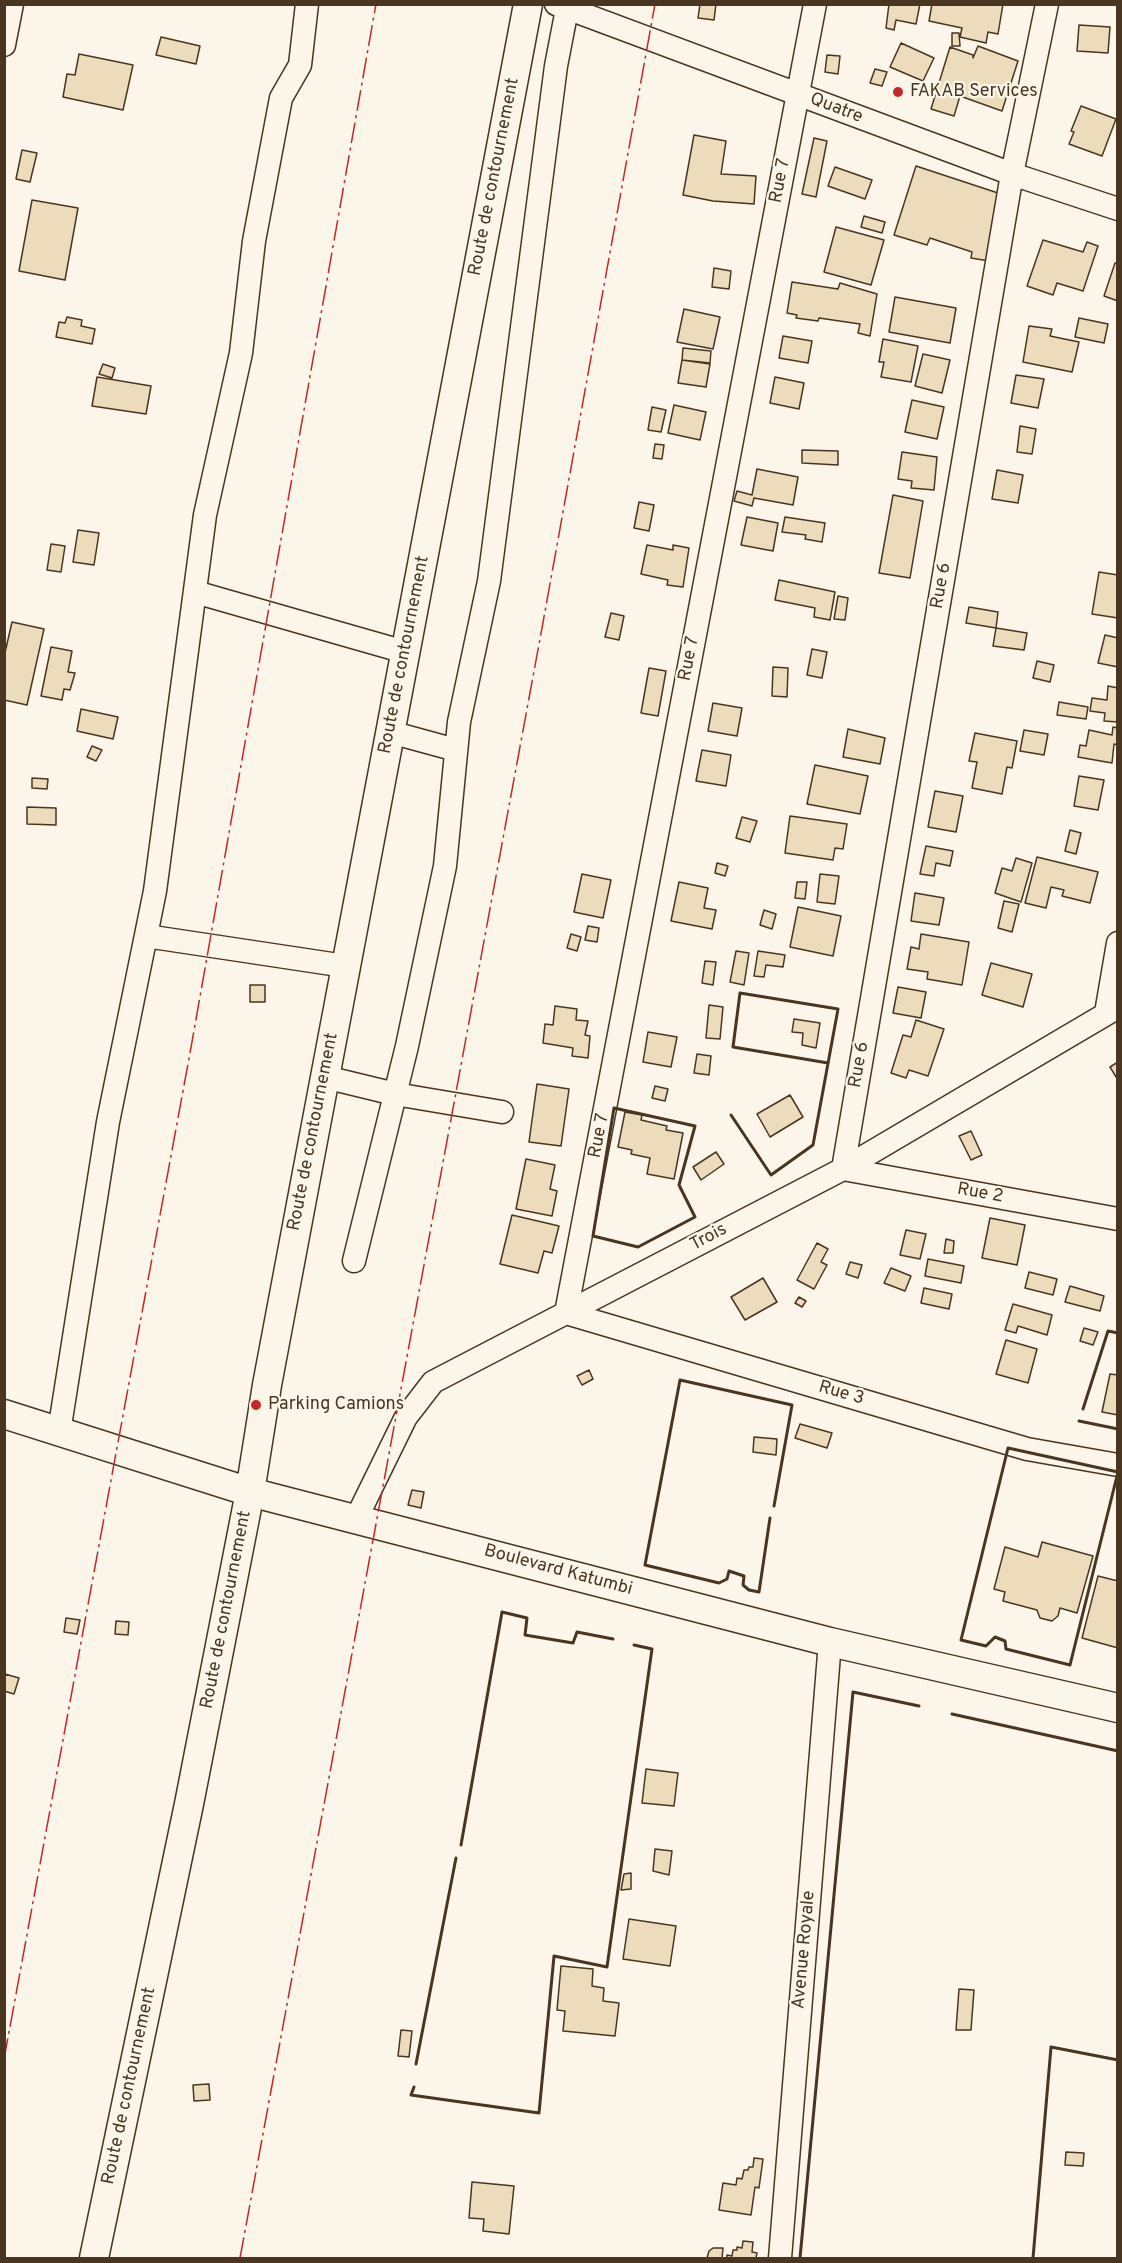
<!DOCTYPE html>
<html>
<head>
<meta charset="utf-8">
<style>
  body { margin:0 }
  #map { position:relative; width:1122px; height:2263px; overflow:hidden; background:#fbf6e9; font-family:Overpass,sans-serif }
  canvas { display:block }
  .frame { position:absolute; inset:0; border:6px solid #4a3520; pointer-events:none }
</style>
</head>
<body>
<div id="map">
<canvas width="1122" height="2263"></canvas>
<div class="frame"></div>
</div>
<script>
const ctx = document.querySelector('canvas').getContext('2d');
ctx.lineJoin = 'round';
function paint(path, color) {
  ctx.fillStyle = color;
  ctx.fill(path, 'evenodd');
}
function strokePath(path, color, width, dash) {
  ctx.strokeStyle = color;
  ctx.lineWidth = width;
  ctx.lineCap = dash ? 'butt' : 'round';
  ctx.setLineDash(dash || []);
  ctx.stroke(path);
}
function drawText(font, color, halo, rows, align = 'center') {
  ctx.font = font + ' Overpass,sans-serif';
  ctx.lineWidth = 4.5;
  ctx.setLineDash([]);
  ctx.textBaseline = 'middle';
  ctx.strokeStyle = halo;
  ctx.fillStyle = color;
  for (const [text, x, y, turn = 0] of rows) {
    ctx.save();
    ctx.translate(x, y);
    ctx.rotate((+turn || 0) * Math.PI / 180);
    ctx.textAlign = isNaN(turn) ? turn : align;
    if (halo) ctx.strokeText(text, 0, 0);
    ctx.fillText(text, 0, 0);
    ctx.restore();
  }
}
const building = new Path2D(`
  M700,4h16l-2,16 -16,-2z
  M889,4h31l-4,20 -20,-4 -2,10 -8,-2z
  M932,4h71l-5,30 -10,-2 -2,11 -26,-6 2,-9 -33,-7z
  M1079,25l31,2 -2,26 -31,-2z
  M952,33h7l1,13h-8z
  M161,37l39,9 -4,18 -40,-9z
  M901,43l33,15 -11,23 -33,-14z
  M978,46l40,15 -16,50 -42,-15 -6,20 -23,-7 19,-62 23,8v3z
  M79,54l54,11 -10,45 -60,-13 4,-23 8,1z
  M827,55l13,1 -2,18 -13,-2z
  M875,69l12,3 -5,14 -12,-3z
  M1081,106l35,13 -14,37 -33,-12 5,-12 -3,-1z
  M694,135l32,6 -5,33 35,2 -2,28 -41,-3 -30,-6z
  M814,138l13,3 -11,56 -14,-3z
  M22,150l15,3 -7,29 -14,-3z
  M916,166l85,28 -12,67 -18,-3 1,-6 -42,-14 -3,7 -33,-10z
  M835,167l37,13 -7,19 -37,-13z
  M32,200l46,8 -13,72 -46,-9z
  M864,216l21,6 -3,11 -21,-6z
  M836,227l48,13 -13,45 -47,-13z
  M1043,240l40,12 4,-10 11,4 -15,45 -26,-8 -4,12 -26,-9z
  M1115,263h3v38l-14,-5z
  M714,268l17,3 -2,18 -17,-2z
  M792,282l46,7 2,-6 37,11 -7,42 -12,-3 2,-9 -41,-6 -1,3 -22,-3 1,-3 -10,-2z
  M895,297l61,11 -6,35 -61,-11z
  M684,309l36,8 -7,32 -36,-7z
  M67,317l15,3 -1,6 14,3 -3,15 -36,-7 3,-15 6,1z
  M1079,318l29,6 -4,19 -29,-6z
  M1029,326l23,3 -2,7 29,6 -7,30 -49,-10z
  M783,336l29,5 -4,22 -29,-5z
  M883,339l35,7 -7,36 -30,-5 3,-15h-5z
  M683,348l28,3 -1,12 -28,-3z
  M923,354l27,6 -8,33 -27,-7z
  M682,360l28,4 -4,23 -28,-4z
  M103,364l12,4 -3,10 -13,-4z
  M1016,375l28,4 -6,29 -27,-5z
  M97,377l54,9 -5,28 -54,-8z
  M775,377l29,6 -5,26 -29,-6z
  M912,400l32,7 -7,32 -32,-7z
  M674,405l32,7 -6,28 -32,-7z
  M652,407l14,3 -5,22 -13,-2z
  M1020,426l16,3 -4,25 -15,-2z
  M655,444l9,1 -2,14 -9,-1z
  M802,450l36,1v14l-36,-2z
  M902,452l35,5 -3,33 -23,-2 1,-7 -14,-2z
  M757,469l41,8 -5,28 -39,-7 -2,8 -18,-5 3,-10 15,4z
  M997,470l26,5 -5,28 -26,-4z
  M893,495l30,6 -13,77 -31,-5z
  M639,502l15,3 -5,26 -15,-3z
  M747,517l31,6 -5,28 -32,-6z
  M785,517l40,6 -3,19 -17,-3 1,-4 -24,-3z
  M78,530l21,3 -5,32 -21,-3z
  M51,544l14,2 -4,26 -14,-2z
  M647,545l26,5v-5l16,3 -6,39 -16,-2 1,-5 -27,-6z
  M1099,572l19,3v43l-26,-4z
  M779,580l56,12 -5,28 -16,-3 1,-9 -40,-8z
  M838,596l10,2 -3,22 -11,-1z
  M969,607l29,5 -2,16 -30,-5z
  M611,613l13,3 -5,24 -14,-3z
  M12,622l32,7 -17,76 -23,-5v-43z
  M996,628l31,5 -3,17 -31,-4z
  M1105,635l13,3v29l-20,-4z
  M51,647l21,4 -4,21 7,1 -5,17 -6,-1 -2,11 -21,-4z
  M812,649l15,3 -5,26 -15,-3z
  M1037,661l17,4 -4,17 -17,-4z
  M773,667l15,1 -1,29 -15,-1z
  M649,668l17,3 -8,45 -17,-3z
  M1108,686l10,2v34l-14,-1 1,-8 -15,-2 2,-13 15,2z
  M1059,702l29,5 -2,12 -29,-4z
  M713,703l29,5 -5,28 -29,-5z
  M81,709l37,8 -5,22 -36,-8z
  M1113,727l5,1v17l-4,-1 -2,19 -34,-6 2,-12 6,1 3,-16 23,5z
  M848,729l37,9 -5,26 -37,-7z
  M1024,730l24,4 -4,21 -24,-4z
  M975,733l42,8 -5,27 -5,-1 -5,27 -30,-6 5,-26 -8,-1z
  M92,746l10,4 -6,11 -9,-4z
  M702,750l29,5 -5,31 -30,-5z
  M815,765l53,11 -8,38 -53,-10z
  M1079,776l25,4 -6,30 -24,-4z
  M32,778l16,1 -1,10 -15,-1z
  M935,791l28,5 -7,36 -28,-5z
  M27,807l29,1v17l-29,-1z
  M790,816l57,8 -4,25 -8,-1 -2,12 -48,-7z
  M742,817l15,4 -7,21 -14,-4z
  M1070,830l11,3 -5,21 -11,-3z
  M926,846l27,5 -3,15 -14,-3 -2,13 -14,-2z
  M1037,857l61,15 -8,31 -28,-7 2,-6 -13,-3 -5,21 -21,-5z
  M1016,858l16,5 -11,39 -26,-9 7,-25 10,3z
  M717,863l11,3 -3,10 -10,-3z
  M582,874l29,6 -8,38 -29,-6z
  M820,874l19,2 -4,28 -18,-2z
  M679,882l29,6 -4,20 12,2 -4,19 -41,-8z
  M797,882h10l-2,17 -10,-1z
  M915,893l29,5 -5,27 -28,-4z
  M1004,901l15,3 -7,28 -14,-4z
  M798,907l43,9 -8,40 -43,-9z
  M764,910l12,4 -4,15 -12,-4z
  M588,926l11,2 -2,14 -12,-2z
  M571,934l10,3 -4,14 -10,-3z
  M921,934l48,8 -7,43 -35,-6 1,-7 -21,-3 4,-22 8,2z
  M736,951l13,2 -5,32 -14,-3z
  M758,951l27,4 -2,12 -17,-2 -2,12 -10,-1z
  M705,961l11,1 -3,23 -11,-2z
  M991,963l41,11 -9,33 -41,-12z
  M250,985h15v17h-15z
  M898,987l28,5 -5,26 -28,-5z
  M709,1005l14,2 -3,32 -14,-1z
  M555,1006l22,3 -1,11 12,1 -3,14 5,1 -2,22 -16,-2 1,-8 -30,-5 2,-19 8,1z
  M794,1019l26,4 -4,25 -14,-3 1,-12 -11,-1z
  M916,1020l28,9 -16,47 -19,-6 -3,8 -15,-5 12,-38 8,2z
  M648,1032l29,5 -6,30 -28,-5z
  M697,1054l14,2 -2,19 -15,-2z
  M1118,1062v18l-8,-13z
  M537,1084l32,5 -8,57 -32,-4z
  M655,1086l13,3 -3,12 -13,-3z
  M790,1095l13,22 -33,20 -13,-23z
  M625,1112l17,3 -1,5 26,6 -1,4 17,3 -9,46 -27,-5 3,-16 -19,-4 1,-4 -14,-3z
  M971,1131l11,24 -11,5 -12,-24z
  M716,1152l8,12 -23,16 -8,-13z
  M526,1159l29,6 -5,24 7,2 -5,25 -36,-7z
  M512,1215l47,11 -7,27 -8,-2 -6,22 -38,-9z
  M990,1218l35,7 -8,40 -35,-7z
  M906,1230l20,4 -6,25 -20,-4z
  M946,1239l8,2 -1,12h-9z
  M817,1243l11,6 -7,13 6,3 -13,24 -17,-9z
  M928,1259l36,7 -3,17 -36,-7z
  M850,1262l12,3 -4,13 -12,-4z
  M891,1268l20,8 -6,15 -21,-8z
  M1029,1272l28,7 -4,16 -28,-7z
  M763,1278l14,24 -32,18 -14,-23z
  M1070,1286l34,10 -4,15 -35,-9z
  M924,1288l28,6 -3,15 -28,-6z
  M799,1297l7,4 -4,6 -7,-4z
  M1013,1304l39,11 -5,20 -29,-9 -2,7 -11,-3z
  M1084,1328l14,4 -5,13 -13,-4z
  M1006,1340l31,9 -9,34 -32,-9z
  M589,1370l4,9 -11,6 -5,-9z
  M1110,1374l8,1v40l-16,-3z
  M800,1424l32,9 -5,15 -32,-10z
  M754,1437l23,2 -1,16 -23,-3z
  M412,1490l12,2 -3,16 -13,-3z
  M1042,1542l51,14 -16,57 -17,-5 -2,8 -6,5 -12,-3 -3,-8 -34,-9 2,-9 -11,-3 11,-42 33,10z
  M1098,1576l20,5v67l-36,-10z
  M66,1618l14,2 -3,14 -13,-2z
  M116,1621l13,1 -1,13 -13,-1z
  M5,1674l14,4 -5,16 -10,-3z
  M646,1769l32,4 -4,33 -32,-3z
  M655,1849l17,2 -3,24 -16,-4z
  M631,1873v16l-10,1 3,-16z
  M629,1919l47,7 -6,40 -47,-7z
  M561,1966l32,3 -1,17 12,2 -1,13 16,2 -4,33 -52,-5 2,-20 -8,-1z
  M959,1989l15,1 -3,40h-15z
  M401,2030l11,1 -3,26 -11,-1z
  M209,2084l1,16 -16,1 -1,-16z
  M1066,2152l18,1 -1,13 -18,-1z
  M754,2158l9,1 -4,29 -4,-1 -4,28 -32,-5 4,-27 13,2 1,-7 5,1 2,-9h4l1,-3h4z
  M472,2182l42,4 -5,48 -26,-3 1,-12 -15,-1z
  M743,2241l10,1 -1,10 5,1 -1,5h-29v-3l5,1 1,-6h4v-3l5,1z
  M713,2248h10l-1,10h-15l2,-7z`);
paint(building, '#ecdcbc');
strokePath(building, '#4a3520', 1.5);
const minor = new Path2D(`
  M556,4l456,170 106,35
  M815,4l-249,1309 461,136 91,16
  M1047,4l-35,170 -169,995 275,50
  M4,45l8,-41
  M195,592l210,60
  M390,732l66,18
  M146,936l199,30
  M1106,1013l12,-70
  M325,1077l70,17 107,18
  M354,1261l53,-215 38,-180 14,-144 30,-141 67,-515 11,-57
  M59,1432l49,-310 47,-231 50,-376 36,-162 13,-112 27,-143 19,-33 7,-61
  M356,1519l50,-102 27,-35 410,-213 275,-162
  M780,2258l50,-616`);
const tertiary = new Path2D(`
  M4,1414l246,78 580,150 288,66
  M94,2258l95,-454 61,-312 17,-107 38,-202 223,-1179`);
strokePath(minor, '#4a3520', 25);
strokePath(tertiary, '#4a3520', 31);
strokePath(minor, '#fbf6e9', 22);
strokePath(tertiary, '#fbf6e9', 28);
strokePath(new Path2D(`
  M614,1108l81,18 -16,59 16,32 -57,30 -45,-11z
  M731,1115l40,60 42,-30 25,-136 -98,-16 -7,54 95,16
  M1083,1409l25,-78 10,2
  M1079,1421l39,8
  M1008,1448l110,24 -48,193 -64,-16 -1,-8 -10,-4 -9,9 -25,-6z
  M770,1518l-11,74 -10,-2 -6,-5 1,-9 -15,-5 -2,8 -8,4 -74,-18 35,-185 112,25 -18,101
  M952,1714l166,37
  M461,1845l41,-233 25,6 -2,17 48,8 4,-11 36,7
  M416,2064l40,-206
  M414,2087l-3,8 128,18 15,-157 53,11 45,-318 -18,-4
  M800,2258l53,-566 66,14
  M1033,2258l18,-211 67,13`), '#4a3520', 3);
strokePath(new Path2D(`
  M4,2059l186,-1006 186,-1049
  M240,2258l302,-1630 113,-624`), '#c62828', 1.5, [21, 4.5, 3, 4.5]);
for (const [x, y, r, color] of [
  [898,92,6,"#c62828"],
  [256,1405,6,"#c62828"]
]) {
  const dot = new Path2D();
  dot.arc(x, y, r, 0, 2 * Math.PI);
  ctx.fillStyle = color;
  ctx.fill(dot);
  strokePath(dot, '#fbf6e9', 2);
}
drawText('18px', '#4a3520', '#fbf6e9', [
  ["FAKAB Services",910,92],
  ["Parking Camions",268,1405]
], 'left');
drawText('18px', '#4a3520', '#fbf6e9', [
  ["Quatre",836,109,21],
  ["Route de contournement",495,177,-79],
  ["Rue 7",781,181,-79],
  ["Rue 6",942,586,-80],
  ["Route de contournement",405,655,-79],
  ["Rue 7",690,659,-79],
  ["Rue 6",860,1065,-80],
  ["Route de contournement",314,1132,-79],
  ["Rue 7",600,1136,-79],
  ["Rue 2",980,1194,10],
  ["Trois",709,1238,-28],
  ["Rue 3",841,1394,16],
  ["Boulevard Katumbi",558,1571,15],
  ["Route de contournement",227,1610,-79],
  ["Avenue Royale",805,1950,-85],
  ["Route de contournement",130,2086,-78]
]);
</script>
</body>
</html>
